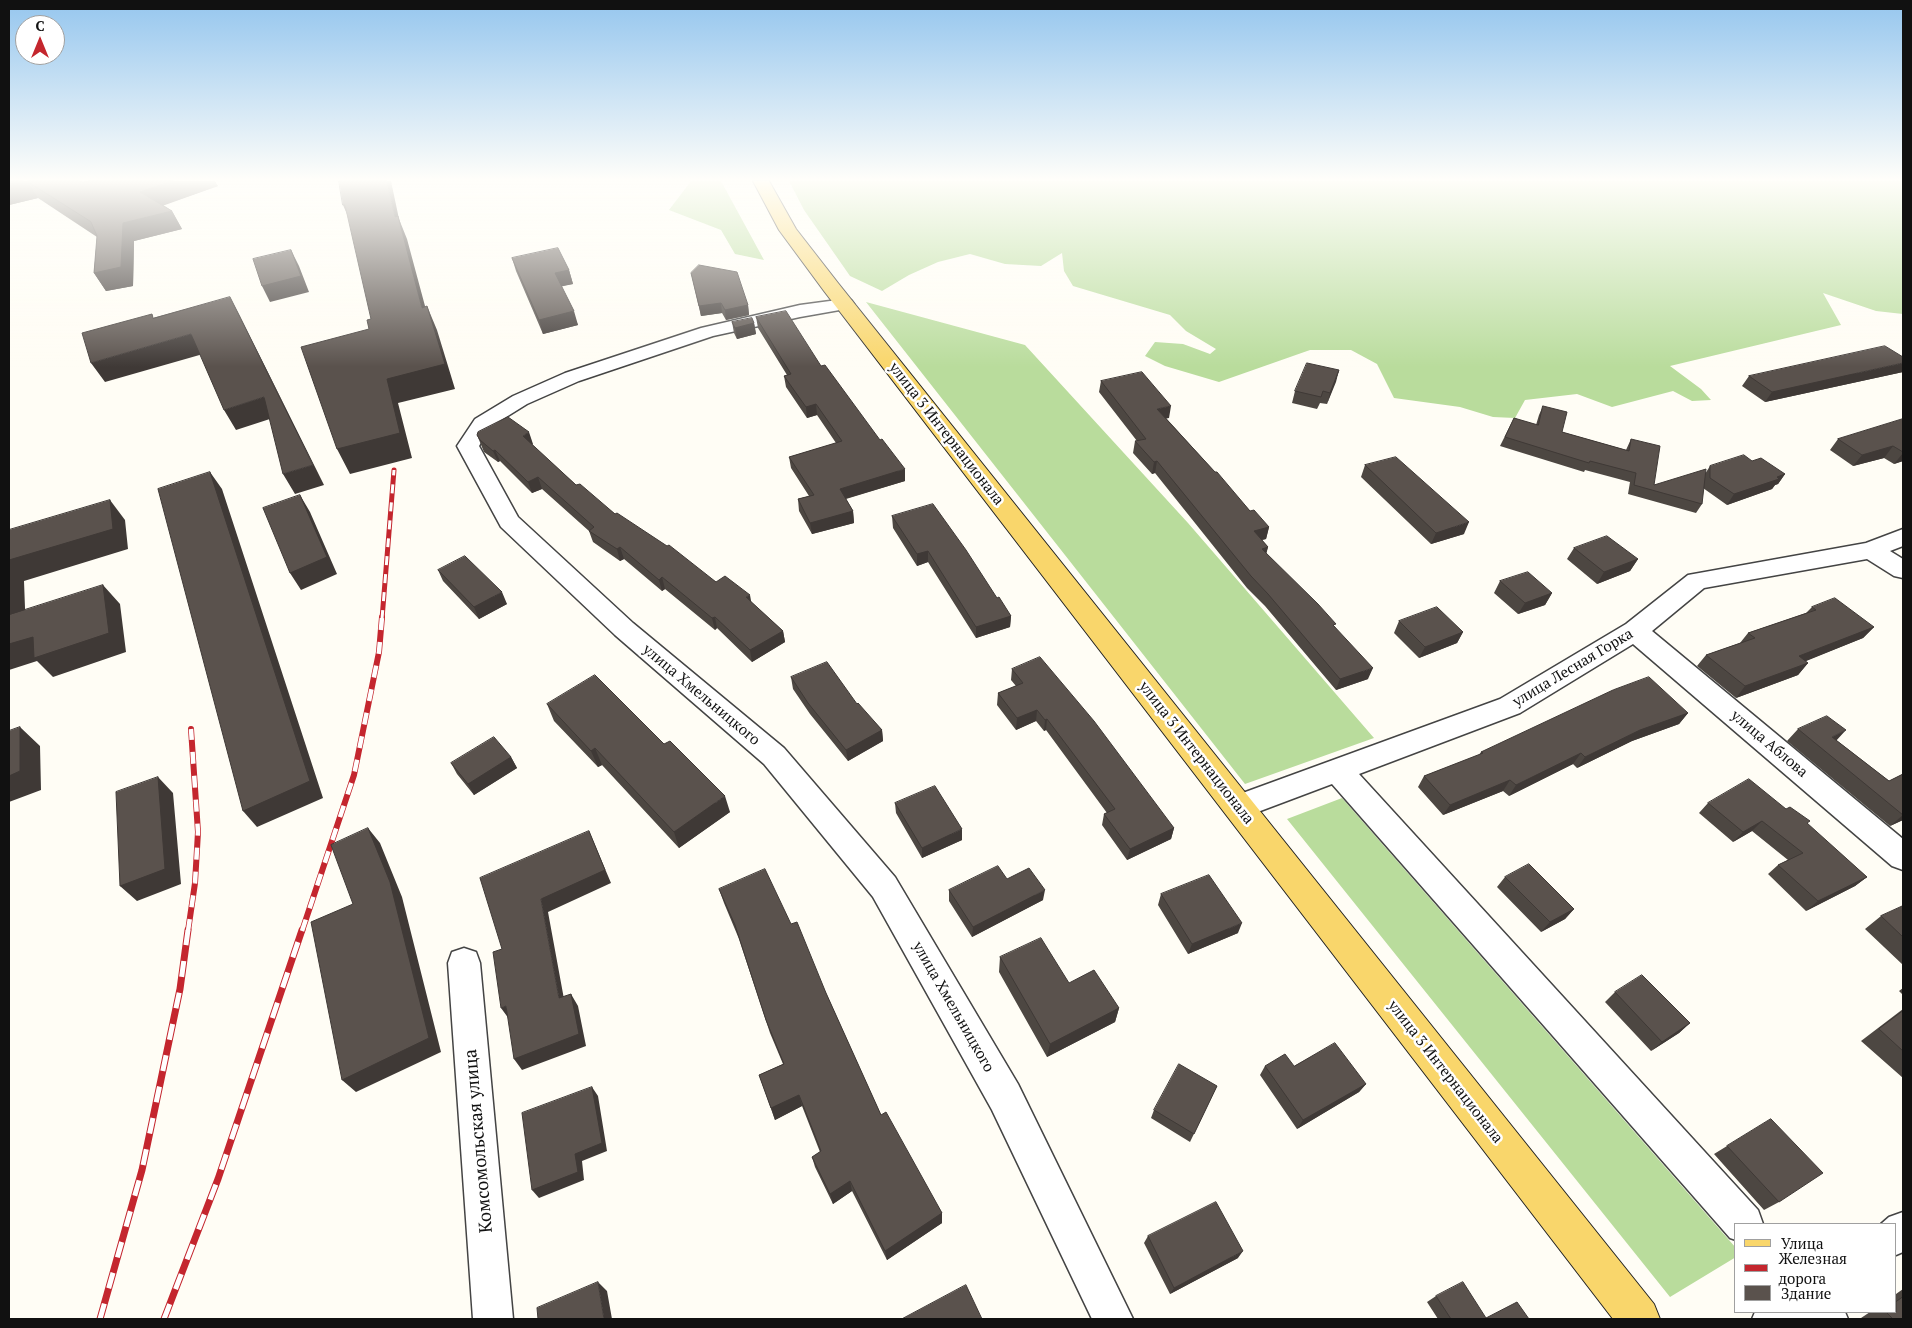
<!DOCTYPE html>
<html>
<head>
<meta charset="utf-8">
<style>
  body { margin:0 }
  #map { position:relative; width:1912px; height:1328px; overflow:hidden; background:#fffdf5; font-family:"PT Serif",serif }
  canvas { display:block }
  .frame { position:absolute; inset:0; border:10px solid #111; pointer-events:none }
  .legend { position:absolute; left:1734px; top:1223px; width:162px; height:90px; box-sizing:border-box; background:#fff; border:1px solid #a0a0a0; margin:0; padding:6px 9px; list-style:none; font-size:15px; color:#111 }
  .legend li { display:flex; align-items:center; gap:10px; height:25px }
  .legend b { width:25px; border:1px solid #a0a0a0 }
  .north { position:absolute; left:15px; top:15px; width:50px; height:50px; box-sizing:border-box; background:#fff; border:1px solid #a0a0a0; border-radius:50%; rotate:0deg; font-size:14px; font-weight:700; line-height:20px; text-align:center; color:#111 }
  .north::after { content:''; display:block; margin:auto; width:18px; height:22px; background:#c4262e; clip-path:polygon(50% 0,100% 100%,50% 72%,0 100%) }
</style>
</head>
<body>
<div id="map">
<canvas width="1912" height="1328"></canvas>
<div class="frame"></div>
<ul class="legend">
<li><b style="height:6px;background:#f9d66b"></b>Улица</li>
<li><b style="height:6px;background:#c4262e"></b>Железная дорога</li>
<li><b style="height:14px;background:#5a524d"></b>Здание</li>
</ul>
<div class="north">С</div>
</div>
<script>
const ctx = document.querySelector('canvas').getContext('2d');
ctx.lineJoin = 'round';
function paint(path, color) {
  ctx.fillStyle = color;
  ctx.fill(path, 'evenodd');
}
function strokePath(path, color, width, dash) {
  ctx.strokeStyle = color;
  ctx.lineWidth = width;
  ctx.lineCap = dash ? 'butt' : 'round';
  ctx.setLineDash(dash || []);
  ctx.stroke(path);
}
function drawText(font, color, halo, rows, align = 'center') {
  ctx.font = font + ' "PT Serif",serif';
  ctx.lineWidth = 5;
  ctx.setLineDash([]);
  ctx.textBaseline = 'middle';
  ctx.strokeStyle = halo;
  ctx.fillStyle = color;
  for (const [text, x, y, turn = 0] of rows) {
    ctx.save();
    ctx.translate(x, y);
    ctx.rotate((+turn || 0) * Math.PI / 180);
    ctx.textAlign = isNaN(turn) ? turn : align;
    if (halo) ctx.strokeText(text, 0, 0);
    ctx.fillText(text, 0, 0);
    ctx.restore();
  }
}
paint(new Path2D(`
  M691,181h30l43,79 -29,-6 -14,-24 -52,-20z
  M789,181h1114v133l-27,-3 -53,-18 18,32 -171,41 31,23 10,11 -19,1 -19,-10 -61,16 -35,-13 -52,6 -10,18 -22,-1 -33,-10 -66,-9 -17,-34 -26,-14h-41l-91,32 -54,-16 -20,-10 10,-14 28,2 27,10 6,-5 -30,-18 -16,-16 -97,-29 -9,-15 -2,-18 -21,13 -36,-2 -35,-10 -32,8 -29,13 -27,16 -32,-15 -46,-66z
  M866,302l159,43 163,178 186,215 -129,46z
  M1342,798l394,450v9l-66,40 -383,-478z`), '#b9dc9c');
const minor = new Path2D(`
  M845,299l6,1 3,4 -3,4 -51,9 -87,19 -134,45 -52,23 -37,23 -11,19 39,71 115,106 151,125 111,129 123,207 115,235h-41l-100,-209 -119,-213 -109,-133 -149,-129 -114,-108 -44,-81 18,-27 38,-23 52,-23 136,-45 99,-23z
  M1903,529v17l-13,5 13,8v19l-9,-2 -27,-17 -163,29 -52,43 251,208v31l-11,-4 -259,-222 -113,69 -161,61 399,436 5,14h-27v16l-6,-2 -398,-454 -93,35 -10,-3 -5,-9 5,-9 271,-99 126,-75 62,-49 178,-32z
  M464,948l12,4 4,11 33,356h-40l-25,-356 4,-11z
  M1903,1212v40l-7,3v-31h-15l8,-7z
  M1755,1312h90l3,7h-96z`);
const major = new Path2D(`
  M753,181h16l27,48 42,54 816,1021 6,15h-47l-789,-1028 -45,-61z`);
strokePath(minor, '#444', 3);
strokePath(major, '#222', 2);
paint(minor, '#fff');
paint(major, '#f9d66b');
const railFar2 = new Path2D(`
  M382,619l12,-149`);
const railFar1 = new Path2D(`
  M188,931l7,-48 3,-51 -7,-103
  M302,931l52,-156 25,-123 3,-35`);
const rail = new Path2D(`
  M100,1319l42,-149 38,-181 8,-59
  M164,1319l54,-140 84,-249`);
strokePath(railFar2, '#c4262e', 5);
strokePath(railFar1, '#c4262e', 6);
strokePath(rail, '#c4262e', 7);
strokePath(railFar2, '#fff', 3, [9]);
strokePath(railFar1, '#fff', 4.5, [12]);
strokePath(rail, '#fff', 5, [16]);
paint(new Path2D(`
  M9,181h71l3,1 135,4 -55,19 9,6 10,18 -48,12 -1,45 -27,5 -12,-18 3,-36 -59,-39 -29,7z
  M512,258l57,12 4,14 -12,2 17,39 -35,9 -27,-63z
  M691,273l57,32 1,10 -23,5 -4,-7 -21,3z
  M756,317l65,49 84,115 -59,18 7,12 1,12 -42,11 -13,-23 -1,-12 11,-3 -18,-28 -2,-11 47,-14 -19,-28 -10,3 -21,-31 -2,-11 3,-1 -29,-47z
  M732,322l22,1 2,11 -19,5 -3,-6z
  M1339,371l-12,33 -7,-1 -3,6 -25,-6 3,-12z
  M1903,372l-138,30 -23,-16 7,-10z
  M1101,381l68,37h-3l84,93 19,16 -3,12 -4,1 6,7 -2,6 69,74 33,52 -32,11 -71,-84 -18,-18 -92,-115 -3,1 -19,-21 2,-12h2l-38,-49z
  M1543,406l19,26 64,18 5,-11 23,46 51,-11 5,-8 42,-5 33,13 -7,10 -3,1 -3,4 -45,16 -24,-17 -1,16 -6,9 -68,-19 2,-12 -45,-12 -1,2 -84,-26 14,-28 22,7 3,-10z
  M1903,419v42l-9,3 -10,-6 -31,8 -23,-16 8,-11z
  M477,435l56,9 -1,1 44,40 39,29 101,68 35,20 32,29 2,11 -33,20 -35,-34 -2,2 -50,-41 -3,2 -38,-32 -4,2 -27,-19 -4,-11 -47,-42 -10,4 -32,-32 -2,1 -14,-10z
  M1365,465l99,69 -33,10 -70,-67z
  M892,516l105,82 14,18 -1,11 -34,11 -48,-76 -11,4 -24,-38z
  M1574,548l64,11 -8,12 -33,13 -30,-25z
  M438,570l69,34 -28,15 -36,-38z
  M1500,581l52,12 -7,12 -27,9 -24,-21z
  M1812,607l62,20 -11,11 -58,23 3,2 -10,12 -62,23 -39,-32 9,-11 34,-12 8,-10 58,-20z
  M1399,621l64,11 -6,11 -38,15 -25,-25z
  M1012,669l162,159 -3,11 -44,21 -25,-35 2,-11 3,-1 -61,-83 -2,1 -8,-10 -20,9 -19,-25 1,-12 18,-7 -5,-6z
  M791,677l66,27 25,26 1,11 -35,20 -38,-47 -17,-25z
  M547,704l183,108 -51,36 -77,-83 -4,2 -44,-46z
  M1688,713l-9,11 -47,17 -55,27 -4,-4 -64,32 -6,-5 -60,24 -25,-28 6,-11 55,-21 2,-3z
  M1798,729l38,11 53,41 14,-7v46l-13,6 -103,-85z
  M511,757l6,11 -43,27 -17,-21 -6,-11z
  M895,803l67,37 -40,18 -26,-45z
  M1708,803l78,6 21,15 60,53 -12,9 -49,25 -38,-37 10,-9 10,-5 -36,-29 -19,11 -34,-29z
  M1505,877l69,32 -9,10 -24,13 -44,-45z
  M1007,879l36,21 -71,37 -23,-36v-11z
  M719,889l72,35 35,69 55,122 61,98v10l-55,37 -35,-69 -19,13 -18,-37 -3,-10 8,-5 -18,-46 -27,14 -16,-45 24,-11 -13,-31 -31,-94 -15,-36z
  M1161,894l77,39 -50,21 -30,-49z
  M1903,906v59l-38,-36 16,-13z
  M1000,957l69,26 50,25 -4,14 -68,35 -48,-85z
  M1903,988v7l-4,-4z
  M1615,992l75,31 -11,10 -28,18 -46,-49z
  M1903,1009v69l-42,-37z
  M1265,1066h29l72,18 -7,8 -62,37 -37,-54z
  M1217,1086l-27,56 -39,-24 3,-8z
  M1771,1119l8,83 -15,8 -50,-56z
  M1148,1236l90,22 -68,36 -26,-51z
  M1903,1289v30h-41l-1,-1 9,-6h26v-18z
  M1436,1296l50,22 43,1h-91l-11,-17z`), '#4d4742');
paint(new Path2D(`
  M24,181h3l11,17 -29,7v-21z
  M173,181h42l3,5 -67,24 -11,-18z
  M387,181h4l8,38 8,20 25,93 -10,-24 -27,-91z
  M343,205h2l8,23z
  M172,211l10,18 -48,12 -1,45 -27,5 -12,-18 29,-50z
  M291,250l8,16 10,26 -39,10 -8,-16z
  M569,270l4,14 -14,3 -4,-14z
  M230,297l10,19 84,169 -29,9 -12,-20 30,-9z
  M721,303l1,10 -21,3 -2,-10z
  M748,305l1,10 -23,5 -1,-10z
  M427,306l10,24 18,59 -57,14 14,55 -62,16 -13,-25 50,-70z
  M574,311l4,14 -35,9 -4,-14z
  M754,323l2,11 -19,5 -2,-11z
  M191,334l12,20 -98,28 -14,-19z
  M1903,363v9l-138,30 7,-10z
  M1339,370l-3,12 -9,22 3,-11z
  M264,397l12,20 -40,13 -12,-20z
  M816,404l1,11 -10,3 -1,-11z
  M1171,406l-2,12 -14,3 2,-12z
  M529,432l4,12 -6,3 -4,-11z
  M1893,446l-9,12 -31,8 9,-11z
  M495,450l5,11 -2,1 -5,-11z
  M1903,453v8l-9,3z
  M1157,461l-2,12 -3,1 2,-12z
  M905,469v12l-64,19 -1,-11z
  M210,472l12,17 101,309 -66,29 -14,-16z
  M1785,474l-7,10 -3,1 -3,4 -45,16 7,-11z
  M538,477l4,12 -10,4 -4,-11z
  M300,495l10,17 27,62 -36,16 -11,-17z
  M110,500l15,20 3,29 -104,32 2,54 -17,-18v-57z
  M853,511l1,12 -42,11 -2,-11z
  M1469,522l-5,12 -33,10 5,-11z
  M1269,527l-3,12 -15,3 3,-11z
  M620,547l4,12 -4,2 -3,-12z
  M1268,547l-3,12 -3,-10z
  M928,551v11l-11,4v-12z
  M1638,559l-8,12 -33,13 7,-12z
  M662,577l3,12 -3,2 -3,-11z
  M103,585l17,19 6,48 -73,25 -16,-16 -28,9v-26z
  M502,592l5,12 -28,15 -5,-12z
  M1552,593l-7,12 -27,9 7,-11z
  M750,595l2,11 -6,-9z
  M1011,616l-1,11 -34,11v-11z
  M715,617l2,11 -2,2 -3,-12z
  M1874,627l-11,11 -74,30 10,-12z
  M783,631l2,11 -33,20 -2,-12z
  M1463,632l-6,11 -38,15 6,-11z
  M1808,663l-10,12 -62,23 9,-12z
  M1373,668l-5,11 -32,11 4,-11z
  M1037,710l-1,11 -20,9 1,-12z
  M1688,713l-9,11 -47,17 -55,27 8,-11 55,-27z
  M1047,719l-1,11 -2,1 1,-11z
  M20,727l20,19 1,44 -32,12v-26z
  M882,730l1,11 -35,20 -2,-11z
  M1846,730l-11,12 -3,-5z
  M595,748l7,17 -4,2 -7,-16z
  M1581,753l-8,11 -64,32 7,-11z
  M511,757l6,11 -43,27 -6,-11z
  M158,777l15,16 8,91 -44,17 -17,-15z
  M1510,780l-7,11 -60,24 7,-10z
  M725,796l5,16 -51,36 -5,-16z
  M1903,815v5l-13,6z
  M1762,821l-10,10 -19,11 10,-10z
  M368,828l12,15 22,54 39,155 -85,40 -14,-12z
  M1174,828l-3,11 -44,21 3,-11z
  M962,829v11l-40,18v-10z
  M589,831l22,52 -63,29 18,98 -7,-12 -18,-99z
  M1867,877l-12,9 -49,25 12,-10z
  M1045,890l-2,10 -71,37 1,-10z
  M1574,909l-9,10 -24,13 9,-10z
  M1242,923l-4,10 -50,21 4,-10z
  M571,994l7,12 8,40 -64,24 -8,-11z
  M506,1006l3,13 -8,-11z
  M1119,1008l-4,14 -68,35 3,-13z
  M1690,1023l-11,10 -28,18 11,-9z
  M1366,1084l-7,8 -62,37 6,-9z
  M592,1087l6,9 9,55 -25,10 2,19 -45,18 -7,-8 43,-36z
  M799,1095l3,11 -27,14 -4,-12z
  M850,1181l2,10 -19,13 -3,-10z
  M942,1213v10l-55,37 -2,-9z
  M1243,1251l-5,7 -68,36 4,-6z
  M598,1282l9,9 5,28h-8z`), '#3f3936');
const building = new Path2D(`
  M9,181h15l-15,3z
  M27,181h53l3,1 5,-1h85l-33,11 32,19 -49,12 -2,44 -27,6 3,-37 -6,-14z
  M339,181h48l8,36 3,-1 24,92 5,-2 18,58 -58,15 13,54 -63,16 -36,-102 68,-18 -2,-9 4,-1 -26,-114h-2z
  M558,248l11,22 -14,3 19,38 -35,9 -27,-62z
  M291,250l10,26 -39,10 -9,-27z
  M699,265l38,7 11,33 -23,5 -4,-7 -22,3 -8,-33z
  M230,297l83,168 -30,9 -19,-77 -40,13 -33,-76 -100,29 -9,-30 70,-19 1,4z
  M786,311l35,55 4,-1 55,75 2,-1 23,30 -65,20 13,22 -43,12 -12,-24 16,-4 -25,-38 53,-16 -26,-37 -10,3 -22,-31 7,-2 -35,-57z
  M752,318l2,5 -19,5 -3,-6z
  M1885,346l18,11v6l-131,29 -23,-16z
  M1307,363l32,7 -9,23 -7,-2 -2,6 -26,-6z
  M1142,372l29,34 -14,3 58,63h2l33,39 4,-1 15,17 -15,4 14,16 -6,2 56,55 18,20 -3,1 40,43 -33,11 -72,-85 -17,-18 -94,-115 -3,1 -19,-21 11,-2 -45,-58z
  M1543,406l24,6 -5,20 67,19 2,-12 29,7 -6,39 52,-16 -4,35 -68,-19 2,-12 -46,-12 -1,2 -84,-26 9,-19 24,7z
  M508,417l21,15 -6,4 53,49 4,-1 35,30 2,-1 50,33 2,-1 47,37 9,-6 25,19 -4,2 37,34 -33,19 -35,-33 -3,1 -50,-41 -3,3 -39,-33 -3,2 -28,-18 5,-4 -56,-50 -10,5 -33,-32 -2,1 -13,-11 -3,-5 1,-3z
  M1903,419v33l-10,-6 -31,9 -24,-16z
  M1744,455l8,6 9,-3 24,16 -8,3 2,2 -45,15 -24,-16v-12z
  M1396,457l73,65 -33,11 -71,-68z
  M210,472l100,309 -67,30 -85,-322z
  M300,495l27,62 -37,16 -27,-65z
  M110,500l3,29 -104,31v-30z
  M933,504l33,46 31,48 2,-1 12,19 -35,11 -48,-76 -11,3 -25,-38z
  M1607,536l31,23 -34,13 -30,-24z
  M465,556l37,36 -28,15 -36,-37z
  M1528,572l24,21 -27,10 -25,-22z
  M103,585l6,48 -75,25 -1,-21 -24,7v-29z
  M1835,598l39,29 -75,29 9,7 -63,23 -39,-31 49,-17 -7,-5 68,-23 -4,-3z
  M1437,607l26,25 -38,15 -26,-26z
  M1040,657l54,64 80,107 -44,21 -26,-35 11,-5 -68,-90 -2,1 -8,-10 -20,8 -19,-25 25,-10 -11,-14z
  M827,662l30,42 1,-1 24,27 -36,20 -38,-47 -17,-26z
  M595,675l69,69 6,-3 55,55 -51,36 -79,-84 -4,3 -44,-47z
  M1649,677l39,36 -48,17 -55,27 -4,-4 -65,32 -6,-5 -60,25 -26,-29 59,-23 -2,-1 132,-62z
  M1827,716l19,14 -14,7 57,44 14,-7v41l-105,-86z
  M20,727v44l-11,5v-45z
  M494,737l17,20 -43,27 -17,-21z
  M158,777l7,92 -45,17 -4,-94z
  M1749,779l37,30 4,-2 20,14 -3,2 60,54 -49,24 -40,-36 25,-12 -41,-32 -19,11 -35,-29z
  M935,786l27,43 -40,19 -27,-45z
  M368,828l22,54 39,156 -87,42 -31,-158 42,-18 -22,-59z
  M589,831l16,39 -64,29 18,99 12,-4 8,40 -65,25 -8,-53 -5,2 -8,-56 9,-3 -22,-71z
  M1529,864l45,45 -24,13 -45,-45z
  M998,866l9,13 22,-11 16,22 -72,37 -24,-37z
  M765,869l26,55 6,-2 29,71 55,122 5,-3 56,101 -57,38 -35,-70 -20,13 -18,-37 9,-6 -22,-56 -28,13 -12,-33 25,-11 -18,-44 -31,-95 -16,-36z
  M1209,875l33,48 -50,21 -31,-50z
  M1903,906v31l-22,-21z
  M1041,938l28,45 25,-13 25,38 -69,36 -50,-87z
  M1642,975l48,48 -28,19 -47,-50z
  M1903,1011v40l-24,-22z
  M1335,1043l31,41 -63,36 -38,-54 20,-12 9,12z
  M1179,1064l38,22 -23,48 -40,-24z
  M592,1087l10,56 -27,11 3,18 -46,18 -10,-77z
  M1771,1119l52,54 -44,29 -52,-56z
  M1216,1202l27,49 -69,37 -26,-52z
  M598,1282l6,37h-66l-1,-11z
  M1463,1282l23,36 31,-16 12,17h-78l-15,-23z
  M966,1285l16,34h-80z
  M1903,1297v22h-10l-7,-7h10v-10z`);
paint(building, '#5a524d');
strokePath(building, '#3f3936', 1);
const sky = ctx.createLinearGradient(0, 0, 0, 367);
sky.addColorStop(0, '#95c6ee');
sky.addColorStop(0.49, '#fffefa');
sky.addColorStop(1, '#fffefa00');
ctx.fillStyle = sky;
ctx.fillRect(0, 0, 1912, 367);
drawText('15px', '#111', '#fff', [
  ["улица 3 Интернационала",946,434,52],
  ["улица Лесная Горка",1573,668,-31],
  ["улица Хмельницкого",701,695,40],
  ["улица Аблова",1769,744,40],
  ["улица 3 Интернационала",1196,753,52],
  ["улица Хмельницкого",953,1007,60],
  ["улица 3 Интернационала",1445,1072,52]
]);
drawText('18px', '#111', '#fff', [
  ["Комсомольская улица",479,1141,-95]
]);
</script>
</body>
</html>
